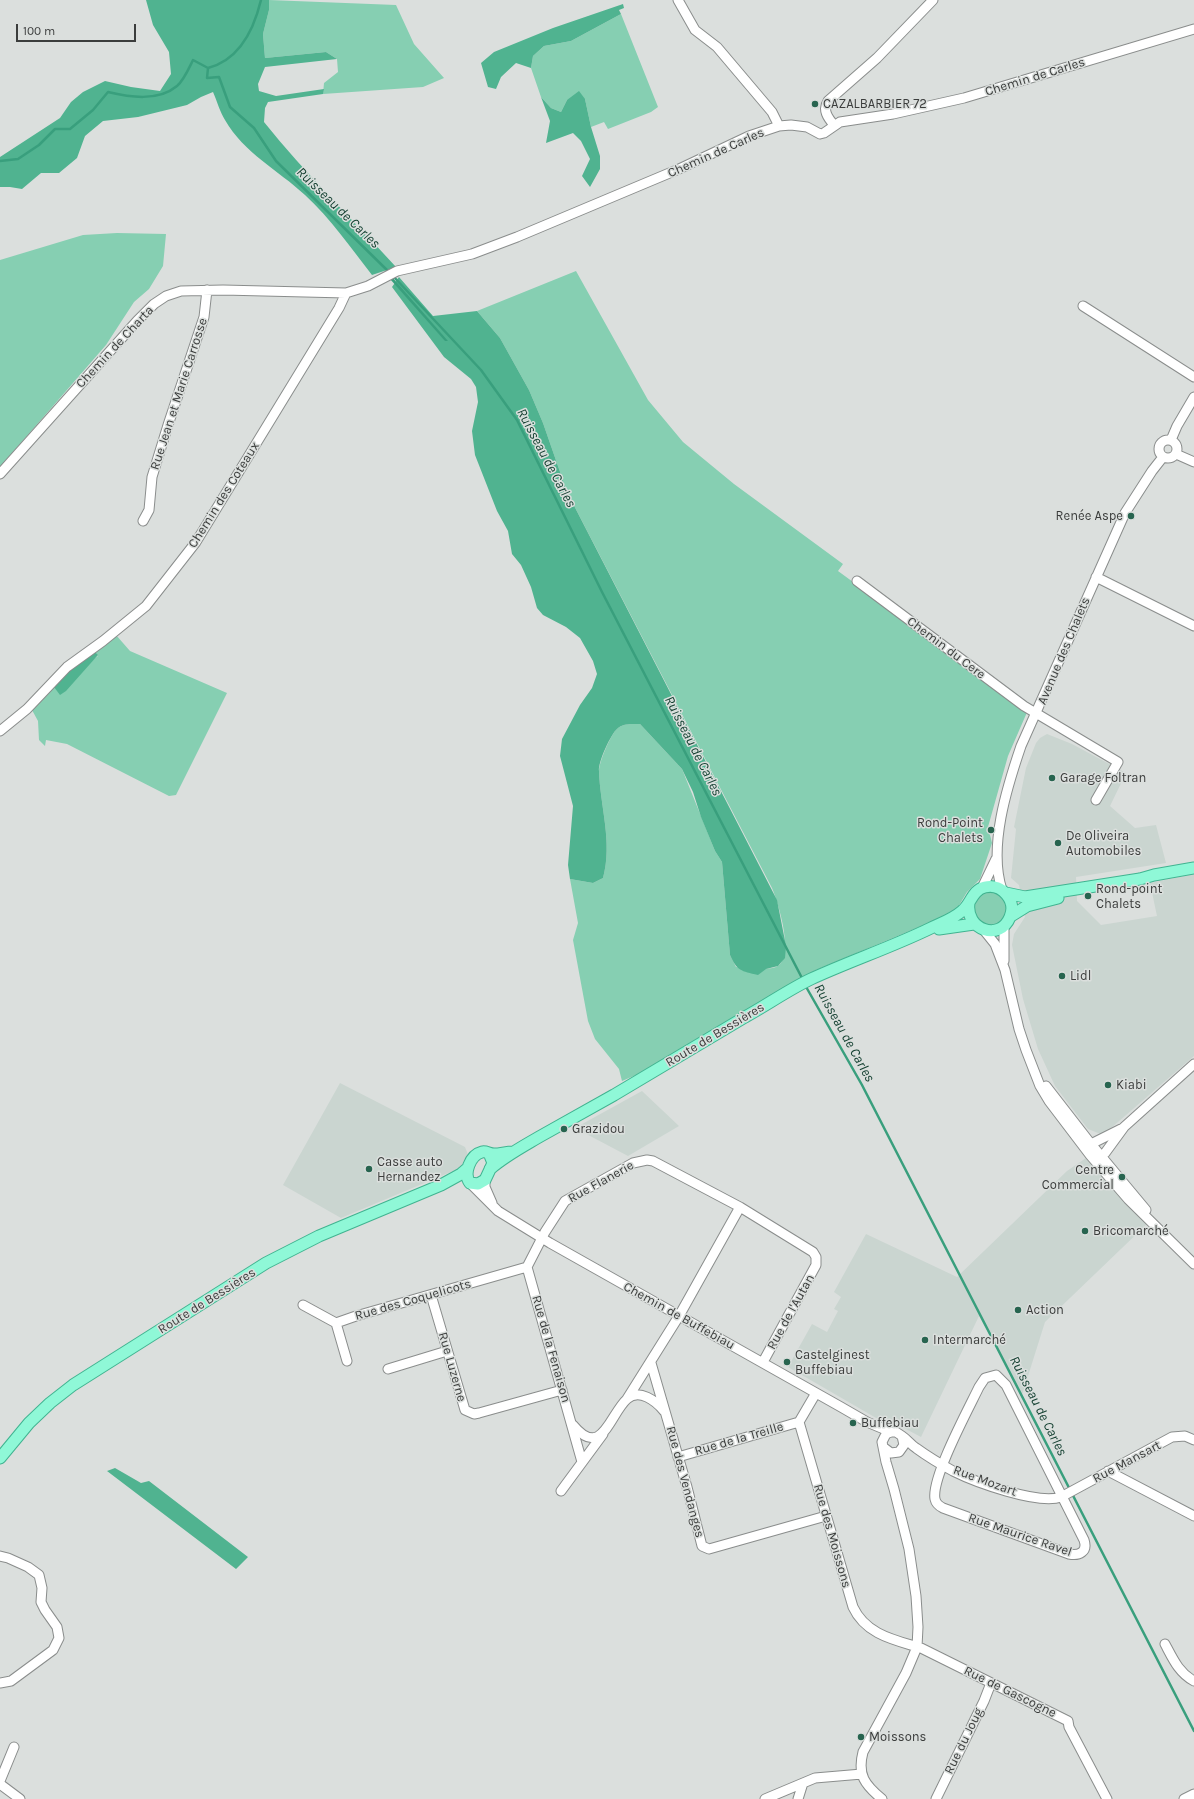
<!DOCTYPE html>
<html>
<head>
<meta charset="utf-8">
<style>
  body { margin:0 }
  #map { position:relative; width:1194px; height:1799px; overflow:hidden; background:#dbdfdd; font-family:Karla,sans-serif }
  canvas { display:block }
  .scale { position:absolute; left:16px; top:24px; width:120px; height:18px; box-sizing:border-box; border:2px solid #3b3d3c; border-top:0; padding-left:5px; font-size:12px; line-height:14px; white-space:nowrap; color:#3b3d3c; -webkit-text-stroke:3px #dbdfdd; paint-order:stroke }
</style>
</head>
<body>
<div id="map">
<canvas width="1194" height="1799"></canvas>
<div class="scale">100 m</div>
</div>
<script>
const ctx = document.querySelector('canvas').getContext('2d');
ctx.lineJoin = 'round';
function paint(path, color) {
  ctx.fillStyle = color;
  ctx.fill(path, 'evenodd');
}
function strokePath(path, color, width, dash) {
  ctx.strokeStyle = color;
  ctx.lineWidth = width;
  ctx.lineCap = dash ? 'butt' : 'round';
  ctx.setLineDash(dash || []);
  ctx.stroke(path);
}
function drawText(font, color, halo, rows, align = 'center') {
  ctx.font = font + ' Karla,sans-serif';
  ctx.lineWidth = 3;
  ctx.setLineDash([]);
  ctx.textBaseline = 'middle';
  ctx.strokeStyle = halo;
  ctx.fillStyle = color;
  for (const [text, x, y, turn = 0] of rows) {
    ctx.save();
    ctx.translate(x, y);
    ctx.rotate((+turn || 0) * Math.PI / 180);
    ctx.textAlign = isNaN(turn) ? turn : align;
    if (halo) ctx.strokeText(text, 0, 0);
    ctx.fillText(text, 0, 0);
    ctx.restore();
  }
}
paint(new Path2D(`
  M1047,734l25,10 54,29 -16,33 25,22 21,-3 10,38 -90,14 1,24 24,24 56,-9 -7,-33 44,-9v182l-91,79 -15,-6 -33,-43 -17,-37 -15,-50 -11,-54 2,-11 11,-17 -6,-32 -8,-7 5,-49 -2,-2 12,-59 10,-25 4,-5z
  M340,1083l125,64 4,10 -4,9 -124,52 -58,-33z
  M642,1091l37,35 -51,30 -53,-28z
  M1086,1158l61,66 -102,98 -23,73 -43,-79 -58,121 -19,-10 -12,-1 -102,-59 24,-43 15,8 11,-21 -4,-2 7,-12 -7,-5 32,-58 91,43 110,-106z`), '#cad5d0');
paint(new Path2D(`
  M269,0l127,5 18,39 30,34 -21,9 -100,7 1,-11 14,-11 -1,-13 -11,-7 -61,6 -2,-24 6,-24z
  M621,14l37,93 -7,5 -43,17 -4,-7 -13,5 -6,-28 -18,1 -6,12 -10,-4 -10,-11 -10,-29 2,-12 11,-10 27,-5z
  M117,233l49,1 -3,32 -14,23 -15,13 -28,43 -106,122v-207l83,-25z
  M576,271l72,129 35,42 51,42 109,80 -5,7 190,139 -20,46 -20,71 4,16 -12,36 -13,13 -12,20 -139,58 -180,105 -14,6 -3,-12 -24,-30 -7,-18 -15,-81 5,-17 -8,-44 23,4 10,-5c10,-35 -3,-72 -4,-107 0,-9 12,-37 18,-42 6,-6 15,-5 23,-5l42,45 33,82 7,11 8,93 6,12c12,1 28,4 40,0 20,-8 2,-65 -4,-79l-205,-396 -24,-69 -14,-33 -29,-52 -23,-27z
  M116,635l14,16 97,42 -51,102 -7,1 -102,-52 -21,-4 -1,6 -6,-6 -1,-19 -6,-11 22,-23 44,-31 -3,-4z
  M973 908a17 17 0 1 1 34 0a17 17 0 1 1-34 0Z`), '#86cfb2');
paint(new Path2D(`
  M146,0h123v10l-6,24 2,24 61,-6 11,7 -72,8 -7,17 1,7 17,5 48,-7 -1,5 -55,8 -3,6 -1,14c41,51 88,97 132,145l-24,8c-21,-27 -41,-56 -67,-80 -27,-25 -61,-42 -80,-75 -5,-8 -8,-19 -12,-28l-12,5 -14,8 -49,12 -35,4 -18,15 -8,22 -18,15h-18l-19,16 -12,-2h-10v-30l60,-39 11,-16 12,-10 22,-11 26,6 29,4 11,-17 -2,-22 -16,-27z
  M623,4l1,4 -5,2 2,4 -50,27 -27,5 -11,10 -2,12 -15,-5 -15,14 -5,12 -8,-2 -7,-24 13,-11 59,-24z
  M579,91l6,8 6,28 9,29v13l-10,18 -8,-11 8,-17 -9,-18 -8,-8 -27,10 4,-22 -9,-24 10,11 10,4 6,-12z
  M399,277l34,39 44,-5 23,27 29,52 14,33 24,69 210,408 9,46 -1,12 -7,8 -12,3 -8,6c-17,-4 -21,-4 -28,-20l-8,-93 -7,-11 -14,-34 -8,-25 -11,-23 -42,-45c-8,0 -17,-1 -23,5 -6,5 -19,33 -18,42 1,35 14,72 4,107l-10,5 -23,-4 -2,-14 5,-59 -13,-50 2,-17 18,-34 12,-17 5,-14 -4,-13 -13,-23 -14,-11 -23,-12 -6,-7 -6,-21 -10,-22 -9,-11 -4,-23 -11,-20 -22,-56 -3,-24 6,-29 -2,-15 -5,-8 -27,-22 -52,-70z
  M95,652l3,3 -32,36 -6,4 -6,-8 22,-23z
  M115,1468l26,15 8,-2 99,76 -12,12 -129,-98z`), '#50b390');
paint(new Path2D(`
  M392,277l56,64h-3l-55,-62z`), '#399f7d');
strokePath(new Path2D(`
  M208,68c31,-8 46,-39 53,-68
  M0,161l18,-2 21,-14 16,-16h15l23,-19 15,-18c21,5 50,10 69,-6 7,-6 12,-18 16,-26l15,8 -1,10 12,-1 11,30 24,21 22,33 114,112
  M393,276l88,94 36,50 85,172 201,388
  M805,985l57,100 332,646`), '#399f7d', 2.5);
const minor = new Path2D(`
  M678,0l17,30 22,17 55,65 7,14
  M834,125c-6,-7 -12,-15 -6,-24l49,-43 56,-58
  M1083,306l111,71
  M1159 449a9 9 0 1 1 18 0a9 9 0 1 1-18 0Z
  M1171,440l6,-14 17,-29
  M1176,454l18,8
  M0,474l137,-153 17,-17 12,-8 15,-5 42,-1 123,3 22,-7 29,-15 75,-17 45,-17 162,-68 70,-33 30,-10 12,-1 16,2 13,7 4,-1 16,-11 53,-8 71,-16 230,-69
  M143,521l6,-11 3,-33 16,-52 36,-108 3,-27
  M1096,577l98,49
  M857,581l167,125 94,56 -22,38
  M0,731l27,-22 40,-42 36,-26 43,-35 50,-64 143,-234 7,-15
  M982,888l14,-29
  M1002,890c-14,-43 5,-103 19,-144l104,-233 27,-42 11,-14
  M1004,926v35
  M983,929l12,15 10,26 14,59 7,21 14,36 9,15 41,54 38,44 66,65
  M1046,1086l45,58 55,66
  M1090,1150l3,-7 28,-14
  M1097,1156h4l4,-3 19,-26 70,-63
  M485,1180v7l7,16
  M471,1184l27,27 52,32 291,164 26,15 24,10
  M431,1295l34,115 9,4 5,-1 83,-23
  M303,1305l33,18
  M347,1361l-11,-38 20,-7 171,-49
  M651,1363l36,124 15,59 7,3 117,-33
  M388,1369l59,-18
  M996,1375l10,10 78,155c4,12 -5,16 -15,14l-126,-46c-4,-2 -7,-4 -8,-9 -4,-21 34,-91 44,-112l6,-9z
  M816,1393l-17,29 54,185c13,28 42,33 68,41l147,73 1,6 38,72
  M627,1399l52,-83 61,-109
  M573,1425c29,35 37,-11 54,-26 12,-11 29,2 37,12
  M902,1436c6,4 9,9 14,12 11,8 24,16 37,23 22,11 85,34 108,26l111,-60 13,-1 9,4
  M678,1457l121,-35
  M582,1462l-55,-195 18,-35 20,-31 68,-38 14,-3 6,1 87,46 73,45 3,5v8l-53,97
  M1108,1471l86,45
  M561,1491l42,-57
  M0,1556l8,2 20,9 11,8 3,13 -1,14 4,8 12,17 2,11 -6,12 -42,31 -11,2
  M1165,1644c8,15 14,29 29,37
  M0,1781l14,-34
  M0,1784l20,15
  M765,1799l50,-21 47,-4
  M798,1799l5,-16
  M882,1799c-17,-14 -25,-24 -19,-47l43,-79 11,-26 1,-20 -2,-31 -7,-47 -15,-60 -8,-27 -4,-20 4,-8 5,-2h5l6,4 2,9 -5,7 -8,1 -8,-6
  M936,1799l48,-98 7,-18
  M1184,1799l10,-5`);
const major = new Path2D(`
  M1006,893l19,4 115,-18 14,-4 40,-7
  M1011,916l16,-10 31,-8
  M939,929l35,-5
  M489,1153l4,10 -8,17 -7,4 -8,-1c-7,-9 0,-28 12,-31 4,-1 8,2 12,2 6,0 12,-2 19,-2
  M490,1169c15,-13 32,-22 49,-32 25,-14 50,-28 75,-42 44,-26 87,-52 131,-78 22,-12 43,-27 66,-38 39,-18 81,-32 120,-51 10,-5 22,-9 31,-17 9,-7 10,-21 23,-24 17,-4 32,14 25,30 -10,25 -45,13 -41,-14
  M0,1458l29,-35 21,-20 23,-18 193,-122 53,-27 122,-51 20,-11 7,-6`);
strokePath(minor, '#8a8d8c', 11);
strokePath(major, '#41b390', 13);
strokePath(minor, '#fff', 9);
strokePath(major, '#8ff8d7', 11);
for (const [x, y, r, color] of [
  [815,104,4,"#27644f"],
  [1131,516,4,"#27644f"],
  [1052,778,4,"#27644f"],
  [991,830,4,"#27644f"],
  [1058,843,4,"#27644f"],
  [1088,896,4,"#27644f"],
  [1062,976,4,"#27644f"],
  [1108,1085,4,"#27644f"],
  [564,1129,4,"#27644f"],
  [369,1169,4,"#27644f"],
  [1122,1177,4,"#27644f"],
  [1085,1231,4,"#27644f"],
  [1018,1310,4,"#27644f"],
  [925,1340,4,"#27644f"],
  [787,1362,4,"#27644f"],
  [853,1423,4,"#27644f"],
  [861,1737,4,"#27644f"]
]) {
  const dot = new Path2D();
  dot.arc(x, y, r, 0, 2 * Math.PI);
  ctx.fillStyle = color;
  ctx.fill(dot);
  strokePath(dot, '#dbdfdd', 1.5);
}
drawText('13px', '#3b3d3c', '#dbdfdd', [
  ["Chemin de Carles",1035,77,-17],
  ["Chemin de Carles",716,153,-24],
  ["Chemin de Charta",115,347,-47],
  ["Rue Jean et Marie Carrosse",179,394,-72],
  ["Chemin des Coteaux",224,495,-58],
  ["Chemin du Cere",946,648,37],
  ["Avenue des Chalets",1064,651,-67],
  ["Route de Bessières",715,1035,-31],
  ["Rue Flanerie",601,1182,-29],
  ["Rue des Coquelicots",413,1300,-16],
  ["Route de Bessières",207,1301,-32],
  ["Rue de l'Autan",791,1312,-61],
  ["Chemin de Buffebiau",679,1316,29],
  ["Rue de la Fenaison",551,1349,74],
  ["Rue Luzerne",452,1367,74],
  ["Rue de la Treille",739,1439,-16],
  ["Rue Mansart",1127,1462,-28],
  ["Rue Mozart",985,1481,20],
  ["Rue des Vendanges",685,1482,75],
  ["Rue Maurice Ravel",1020,1535,19],
  ["Rue des Moissons",832,1536,74],
  ["Rue de Gascogne",1010,1692,26],
  ["Rue du Joug",964,1741,-64]
]);
drawText('13px', '#3b3d3c', '#dbdfdd', [
  ["CAZALBARBIER 72",823,104],
  ["Renée Aspe",1123,516,"right"],
  ["Garage Foltran",1060,778],
  ["Rond-Point",983,823,"right"],
  ["Chalets",983,838,"right"],
  ["De Oliveira",1066,836],
  ["Automobiles",1066,851],
  ["Rond-point",1096,889],
  ["Chalets",1096,904],
  ["Lidl",1070,976],
  ["Kiabi",1116,1085],
  ["Grazidou",572,1129],
  ["Casse auto",377,1162],
  ["Hernandez",377,1177],
  ["Centre",1114,1170,"right"],
  ["Commercial",1114,1185,"right"],
  ["Bricomarché",1093,1231],
  ["Action",1026,1310],
  ["Intermarché",933,1340],
  ["Castelginest",795,1355],
  ["Buffebiau",795,1370],
  ["Buffebiau",861,1423],
  ["Moissons",869,1737]
], 'left');
drawText('italic 14px', '#164233', '#dbdfdd', [
  ["Ruisseau de Carles",338,208,44],
  ["Ruisseau de Carles",546,458,62],
  ["Ruisseau de Carles",693,746,63],
  ["Ruisseau de Carles",844,1033,61],
  ["Ruisseau de Carles",1038,1406,63]
]);
</script>
</body>
</html>
